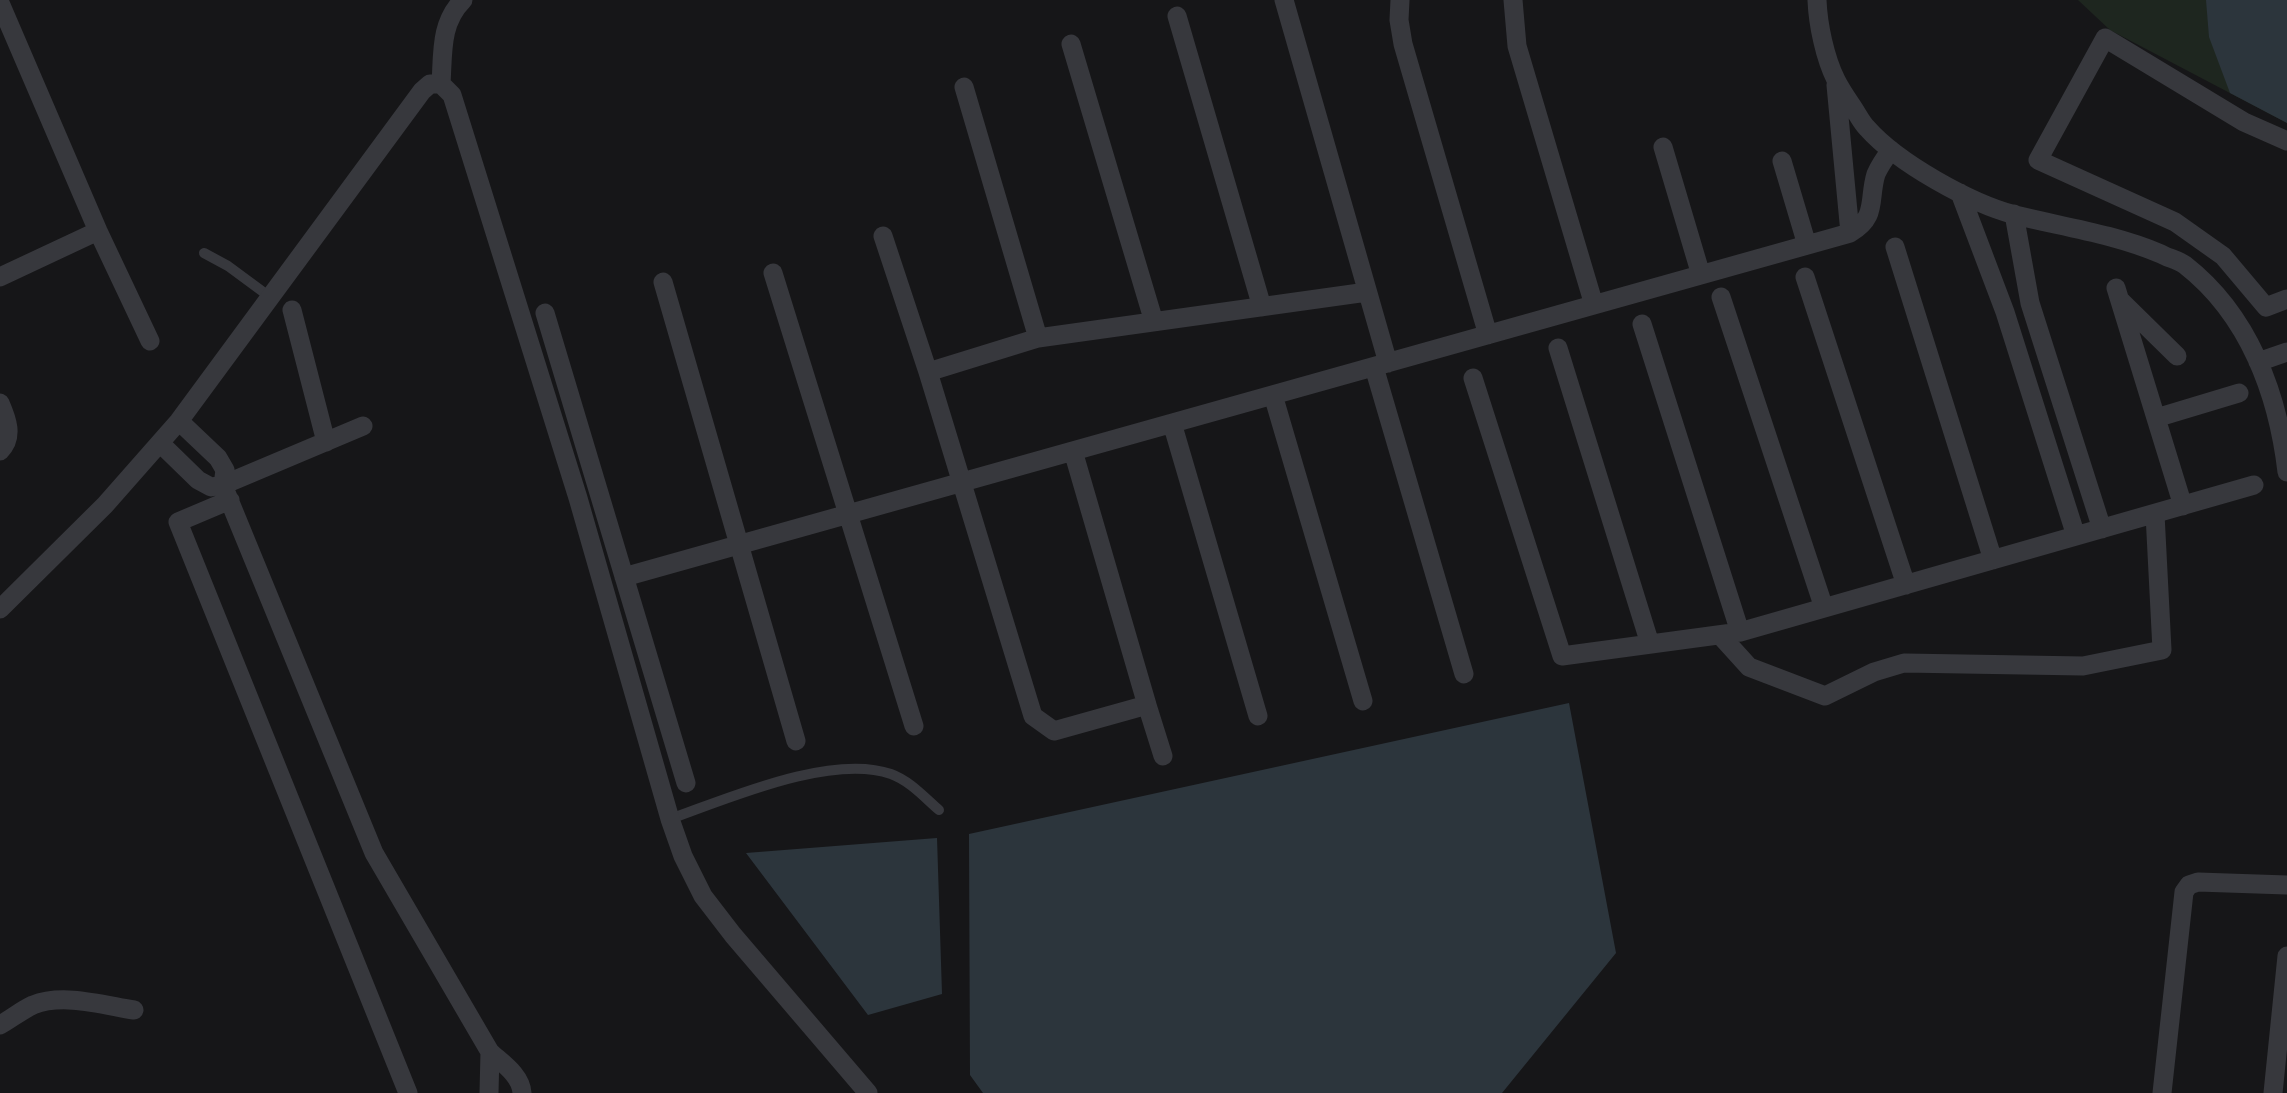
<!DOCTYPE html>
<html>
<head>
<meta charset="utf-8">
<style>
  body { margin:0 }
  canvas { display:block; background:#161618 }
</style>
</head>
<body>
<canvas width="2287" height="1093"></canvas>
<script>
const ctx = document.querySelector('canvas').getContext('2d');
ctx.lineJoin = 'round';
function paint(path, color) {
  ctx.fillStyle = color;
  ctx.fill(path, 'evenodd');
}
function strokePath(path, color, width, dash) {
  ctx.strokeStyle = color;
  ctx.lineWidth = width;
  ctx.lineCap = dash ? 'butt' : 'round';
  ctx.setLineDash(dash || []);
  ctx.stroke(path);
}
paint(new Path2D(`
  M2078,0h209v123l-177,-93z`), '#1e261f');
paint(new Path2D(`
  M2206,0h81v123l-57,-30 -21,-56z
  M1569,703l47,250 -114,140h-519l-13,-18 -1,-241z
  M937,838l5,156 -74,21 -122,-162z`), '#2c353c');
strokePath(new Path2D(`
  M204,253l24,13 42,31
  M670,819c57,-20 161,-66 221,-45 19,7 33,23 48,36`), '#37383d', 10);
strokePath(new Path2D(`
  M1284,0l104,363
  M1400,0l-1,20 4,24 85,291
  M1513,0l4,46 77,259
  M1817,0c1,25 8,58 19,80 5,10 12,20 18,29 4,6 8,14 13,19 31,35 103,75 148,87 49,12 99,19 146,39 7,4 17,6 24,11 64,50 93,129 102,207
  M0,3l98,228 52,110
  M1177,16l85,291
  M1071,44l83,278
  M441,84c2,-31 -1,-61 22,-84
  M1836,85l14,148
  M964,87l74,251
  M2287,141l-43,-19 -139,-84 -67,122 137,62 48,34 43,51 21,-8
  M1663,147l38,128
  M1782,161l25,84
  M1960,193l45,119 71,224
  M2014,214l16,89 72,226
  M883,236l45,136 105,344 21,15 93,-26 -74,-254
  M1895,247l98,313
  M773,273l141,453
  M0,277l98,-46
  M1805,277l101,308
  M663,282l133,459
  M2116,288l67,218
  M1721,297l103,311
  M2121,301l56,55
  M292,310l34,132
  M545,313l141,470
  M1642,324l98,308
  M1558,348l92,296
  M2258,362l29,-10
  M1374,367l90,307
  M928,372l110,-34 329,-46
  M1473,378l89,278 178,-24 514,-147
  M1273,395l90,306
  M0,403c7,16 14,34 0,48
  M2156,418l83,-25
  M179,421l39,37 7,12 -2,15 151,368 116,199c12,11 31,23 32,41
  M1172,423l86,293
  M160,443l38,37 13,7 12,-2 140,-59
  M230,500l-52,22 230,571
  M624,577l1226,-344c28,-16 18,-33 26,-59 4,-9 9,-16 15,-24
  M0,609l105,-104 74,-84 243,-330 8,-7h11l11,11 126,403 92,321 13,37 20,40 30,39 135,158
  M1720,635l29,32 76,29 49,-24 30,-9 179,3 79,-16 -7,-136
  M1147,705l16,51
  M0,1025c11,-6 22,-15 33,-20 30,-12 70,0 101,5
  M489,1093l1,-41
  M2162,1093l22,-201 5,-7 9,-3 89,3
  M2273,1093l14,-137`), '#37383d', 19);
</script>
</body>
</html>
